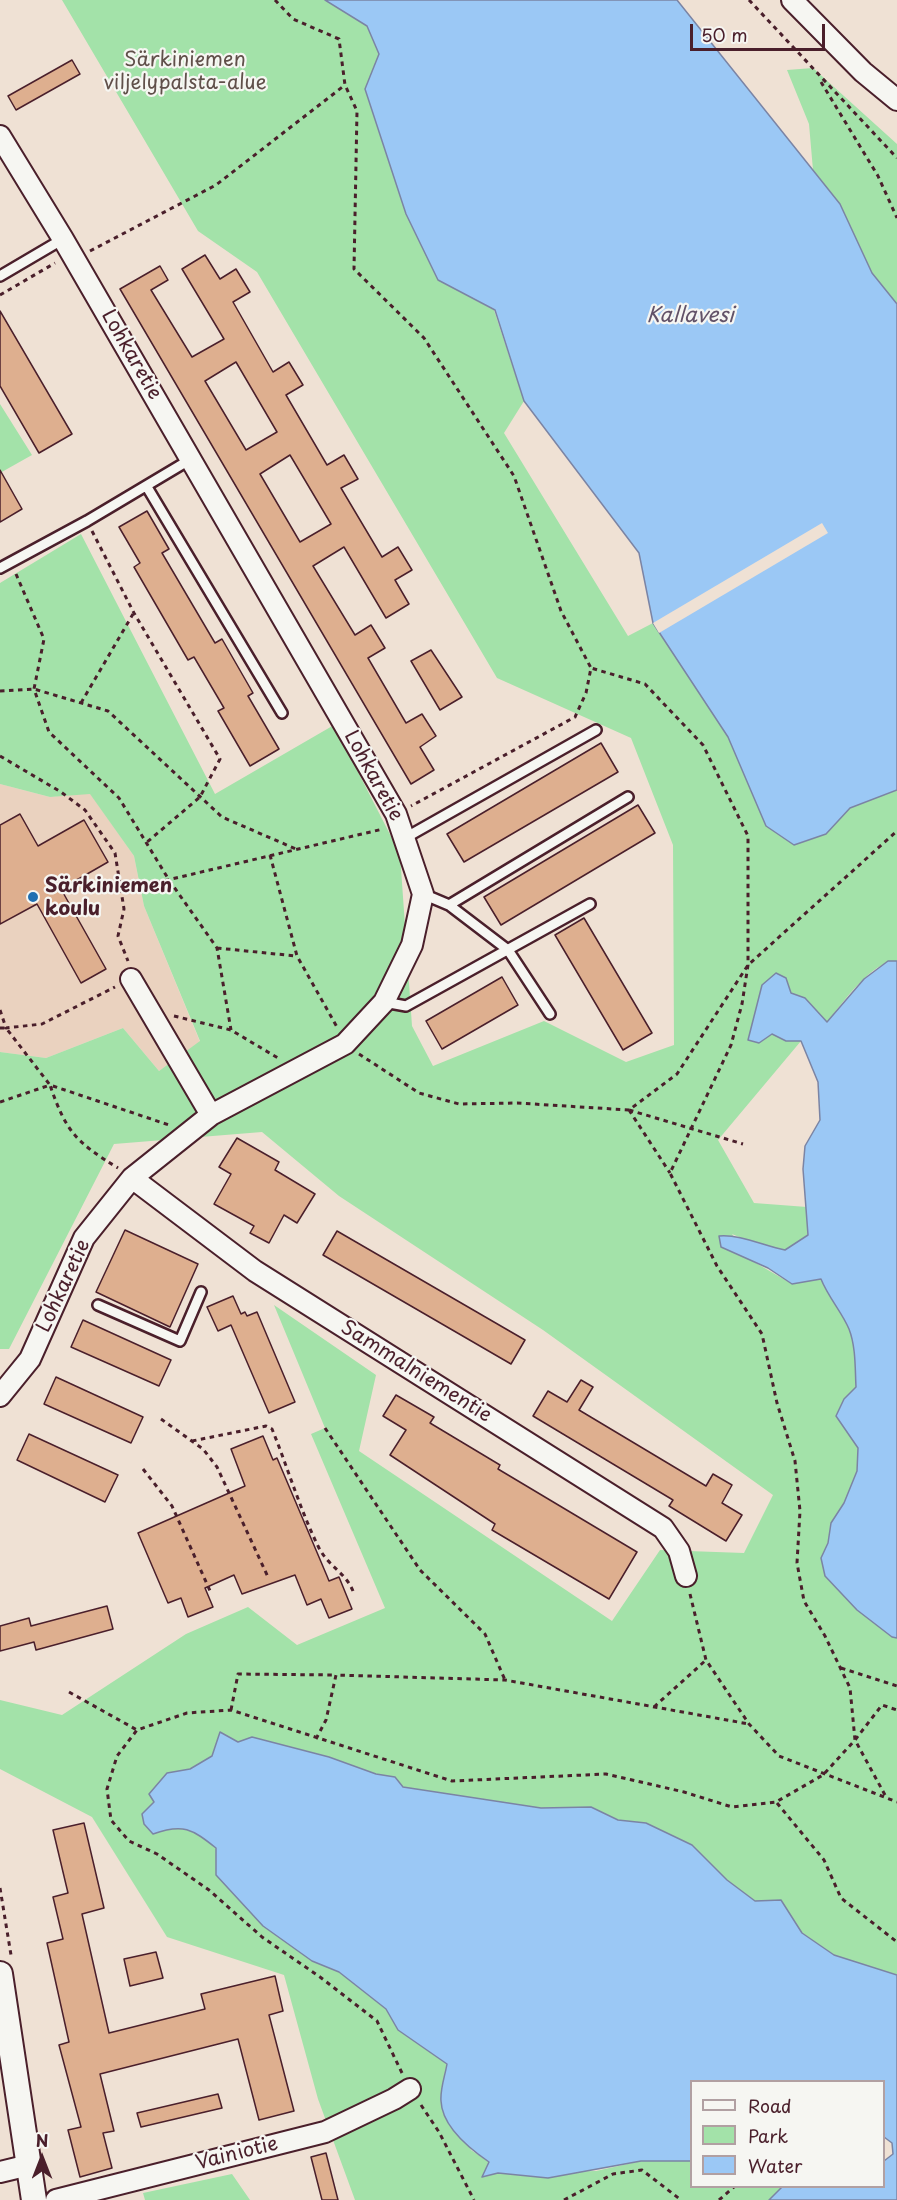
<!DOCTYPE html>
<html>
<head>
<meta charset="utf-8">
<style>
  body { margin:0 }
  #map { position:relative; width:897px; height:2200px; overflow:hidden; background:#efe1d4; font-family:"Playpen Sans",sans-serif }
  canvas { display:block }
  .legend { position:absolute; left:690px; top:2080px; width:195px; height:108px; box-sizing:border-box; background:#f6f6f2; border:2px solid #b1a0a2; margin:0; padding:8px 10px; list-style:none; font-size:18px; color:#4a1f2b }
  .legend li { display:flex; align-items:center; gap:12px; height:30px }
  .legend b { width:30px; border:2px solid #b1a0a2 }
  .north { position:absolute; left:12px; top:2128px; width:60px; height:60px; -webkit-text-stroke:4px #f6f6f2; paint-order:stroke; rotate:0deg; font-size:16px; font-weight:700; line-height:24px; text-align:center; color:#4a1f2b }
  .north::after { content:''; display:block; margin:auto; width:21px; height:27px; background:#4a1f2b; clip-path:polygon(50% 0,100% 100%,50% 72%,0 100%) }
  .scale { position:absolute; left:690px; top:24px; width:135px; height:27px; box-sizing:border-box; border:3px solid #4a1f2b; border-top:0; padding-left:8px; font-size:18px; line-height:21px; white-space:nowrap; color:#4a1f2b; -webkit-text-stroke:4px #f6f6f2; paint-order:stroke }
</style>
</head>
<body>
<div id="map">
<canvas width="897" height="2200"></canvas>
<ul class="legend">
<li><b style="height:8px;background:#f6f6f2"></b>Road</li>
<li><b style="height:16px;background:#a3e2a9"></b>Park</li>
<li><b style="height:16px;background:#9bc8f5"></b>Water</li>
</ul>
<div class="north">N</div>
<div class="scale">50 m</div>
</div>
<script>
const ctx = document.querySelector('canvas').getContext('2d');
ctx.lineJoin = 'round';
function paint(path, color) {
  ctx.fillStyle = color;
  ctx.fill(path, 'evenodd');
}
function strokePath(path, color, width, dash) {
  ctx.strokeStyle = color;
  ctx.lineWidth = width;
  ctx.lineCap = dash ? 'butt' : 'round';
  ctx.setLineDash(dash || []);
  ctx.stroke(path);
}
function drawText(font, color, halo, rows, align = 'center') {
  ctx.font = font + ' "Playpen Sans",sans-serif';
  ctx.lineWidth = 4.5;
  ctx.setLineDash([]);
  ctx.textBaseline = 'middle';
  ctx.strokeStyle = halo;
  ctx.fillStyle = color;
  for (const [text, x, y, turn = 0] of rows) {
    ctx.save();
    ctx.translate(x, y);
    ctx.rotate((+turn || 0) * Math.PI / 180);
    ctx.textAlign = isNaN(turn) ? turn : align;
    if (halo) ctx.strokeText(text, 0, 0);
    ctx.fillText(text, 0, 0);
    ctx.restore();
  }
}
paint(new Path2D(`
  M0,784l50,13 40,-4 44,63 10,50 56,136 -41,29 -36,-43 -77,30 -46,-6z`), '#ead2bf');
paint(new Path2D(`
  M62,0h263l42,26 12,28 -14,35 41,125 32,66 56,30 30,91 -20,32 124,203 25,-13 75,114 38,89 60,8 24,-26 47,-18v171c-26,0 -54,42 -70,61l-22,-24 -42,-14 -3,19 -7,16 6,24 13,-9 14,7h15l-83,99 36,63 53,4 1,29 -23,14 -27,-5 -26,-11 17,25 43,25 29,-5c7,18 21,33 28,50 7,18 6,40 7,58l-12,12 -8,17 22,32 -1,23 -13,32 -13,20 -3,20 -7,15 71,79 5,1v337l-63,-20 -32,-22 -21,-33 -26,1 -108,-78 -29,-3 -27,-13 -50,1 -138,-21 -8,-10 -19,-3 -47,-17 -77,-20 -62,32 -23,4 4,54 22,3 23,18v27l96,86 27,11 47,37 12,21 49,34 -3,16 27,70 18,12 -6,15 15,-4 98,-2 45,-10h50l1,25 90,1 -13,13h-414l-37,-101 -34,-124 -117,-38 -75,-120 -92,-48v-69l62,15 124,-81 62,-27 49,38 88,-37 -74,-174 14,-6 -51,-123 102,70 -17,76 253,170 48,-71 84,3 29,-58 -230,-165 -204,-134 -77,-64 -148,12 -105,205h-9v-297l46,6 77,-30 36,43 41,-30 -56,-135 -10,-50 -44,-62 -40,3 -50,-13v-201l81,-49 134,260 119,-69 66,129 12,172 21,40 111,-45 82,41 48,-17 -1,-200 -42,-107 -134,-60 -240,-406 -59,-41z
  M813,68l84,76v160l-25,-31 -32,-69 -27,-34 -4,-46 -22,-54z
  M0,404l32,51 -32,18z
  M232,2174l18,26h-105l-2,-7z`), '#a3e2a9');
const water = new Path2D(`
  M325,0h352l163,204 32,69 25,31v486l-47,18 -24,26 -32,11 -28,-19 -38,-89 -75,-114 -14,-70 -115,-152 -29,-91 -57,-30 -32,-66 -41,-125 14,-35 -12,-28z
  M888,961h9v677l-5,-1 -35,-27 -32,-34 -4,-18 7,-15 3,-20 13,-20 13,-32 1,-23 -22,-32 8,-17 12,-12c-1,-18 0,-40 -7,-58 -7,-17 -21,-32 -28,-50l-29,5 -24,-16 -47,-21 -2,-11c21,-2 45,10 66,14l23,-15 -5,-66 2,-23 15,-26 -2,-38 -17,-41h-15l-14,-7 -13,9 -11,-3 14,-55 14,-12 10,5 5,15 14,5 22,24 37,-43z
  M220,1732l18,10 14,-5 77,20 47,17 19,3 8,10 138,21 50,-1 27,13 28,3 46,22 35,35 28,21 26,-1 21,33 32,22 63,20v225h-128l13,-13 102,-1v-25l9,-7 -1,-11 -8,-6v-55h-192l-1,79h-50l-93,17 -50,-5 -16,4 7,-15c-19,-13 -47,-35 -48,-61 -1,-12 4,-25 6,-37l-49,-34 -12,-21 -47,-37 -27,-11 -49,-35 -47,-51v-27c-24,-19 -33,-25 -63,-14l-9,-10 -2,-10 12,-12 -5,-8 18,-21 23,-4 22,-13z`);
paint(water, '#9bc8f5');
strokePath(water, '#7b84a4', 1.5);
paint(new Path2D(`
  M822,523l6,10 -169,100 -6,-10z`), '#efe1d4');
const building = new Path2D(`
  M72,60l8,14 -64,36 -8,-14z
  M205,255l15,24 16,-10 14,23 -17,10 40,70 16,-10 14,23 -17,10 41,70 17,-10 14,24 -17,9 41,69 16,-10 14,23 -17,10 14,24 -23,14 -42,-71 -31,19 42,69 16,-10 14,23 -17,10 38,65 16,-9 14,22 -16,11 14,23 -23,14 -291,-495 40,-23 8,14 -17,10 41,67 32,-18 -42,-70zM236,362l41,70 -31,18 -41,-69zM290,455l41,69 -31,18 -40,-68z
  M0,311l72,123 -33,19 -39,-67z
  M0,470l22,39 -22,13z
  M147,511l22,38 -7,4 53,90 7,-4 31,54 -5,3 31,53 -29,17 -32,-55 6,-3 -30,-51 -6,3 -54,-93 6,-4 -21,-36z
  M431,650l31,47 -22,13 -29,-49z
  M601,743l17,29 -154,90 -17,-28z
  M638,805l17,28 -154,92 -17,-28z
  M20,814l18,32 46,-26 24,42 -47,27 45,80 -25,14 -44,-79 -37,20v-99z
  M584,918l68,115 -29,17 -68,-115z
  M502,977l16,28 -76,44 -16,-28z
  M237,1138l42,24 -4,8 40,24 -18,29 -13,-8 -15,28 -19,-10 4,-7 -40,-22 17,-30 -12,-7z
  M125,1230l73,34 -28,63 -74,-35z
  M337,1231l188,109 -14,24 -188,-109z
  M233,1296l8,18 4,-2 2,4 10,-4 38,90 -26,11 -38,-88 -13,6 -11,-24z
  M83,1320l88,40 -12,26 -88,-39z
  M56,1377l87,40 -12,26 -87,-39z
  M581,1380l12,7 -14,23 127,76 7,-12 19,11 -10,18 20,12 -16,26 -57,-35 4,-6 -140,-84 15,-25 19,11z
  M396,1395l38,22 -4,6 70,42 -2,4 139,83 -28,47 -117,-69 3,-6 -105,-69 16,-25 -23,-14z
  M29,1434l89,41 -13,27 -88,-42z
  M263,1436l10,24 4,-2 50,118 2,5 10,-4 13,32 -23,9 -8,-19 -14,6 -12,-30 -53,19 -8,-19 -29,13 8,19 -25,10 -7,-19 -13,5 -30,-70 107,-47 -14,-37z
  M107,1606l6,23 -77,21 -2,-8 -34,9v-25l29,-8 2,8z
  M84,1823l20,85 -22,6 27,119 96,-24 -4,-15 74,-18 8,35 -14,4 25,96 -35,9 -21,-81 -138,35 14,57 -11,2 9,35 -32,9 -12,-47 13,-3 -22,-82 10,-3 -22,-99 16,-4 -10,-42 15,-4 -15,-63z
  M156,1952l7,26 -33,8 -6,-27z
  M218,2094l4,14 -81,19 -4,-14z
  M326,2153l12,47h-16l-11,-43z`);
paint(building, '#deaf8f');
strokePath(building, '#4a1f2b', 1.5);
const service = new Path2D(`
  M0,276l63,-37
  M147,487l135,226
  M0,568l87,-47 104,-62
  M405,838l191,-108
  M423,894l26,11 179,-108
  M449,905l59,45 42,64
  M384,1002l22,4 184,-102
  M98,1305l82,36 21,-49`);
const minor = new Path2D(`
  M792,0l71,72 34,28
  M0,136l63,103 333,575 27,80 -11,51 -28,57 -39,42 -134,71 -79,63 -48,60 -54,121 -30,37
  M131,979l80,136
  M132,1178l123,93 408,257 16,23 7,25
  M0,2172l29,-7
  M56,2200l269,-68 69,-33 16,-10`);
const tertiary = new Path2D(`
  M0,1974l34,226`);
strokePath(service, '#4a1f2b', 14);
strokePath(minor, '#4a1f2b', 24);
strokePath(tertiary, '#4a1f2b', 28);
strokePath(new Path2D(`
  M275,0l18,19 46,20 6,46 12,26 -3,158 70,69 90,138 47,135 30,57 -5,25 -11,24 -164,89
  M749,0l148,158
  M821,82l57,94 19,42
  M90,251l126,-66 129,-100
  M0,295l55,-32
  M92,531l42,82 86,146 -20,38 -54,46
  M16,574l28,65 -10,50 15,43 70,66 50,82 48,68 14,82
  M0,691l34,-2 74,22 114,106 74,32
  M81,703l52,-89
  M0,756l61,36 24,18 30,43 9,56 -6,27 10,25
  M270,855l27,101 40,71
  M121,891l262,-62
  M217,948l79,8
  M0,1010l6,18 36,-4 73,-37
  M174,1016l57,14 47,28
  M0,1028h6l44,57 119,40
  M359,1054l60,39 40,11 58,-1 112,7 48,-36 71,-109 149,-134
  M0,1102l50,-17c16,47 26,57 68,83
  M629,1110l114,34
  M629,1110l41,63
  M161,1419l42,30 14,18 51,110
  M325,1428l95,142 65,64 20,46
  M192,1441l74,-15 6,3c16,39 28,81 47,119 10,19 26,24 34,43
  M143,1469l29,37 39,87
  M690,1594l16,66 43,64 30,32 118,46
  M841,1668l56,18
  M69,1692l68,38
  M654,1707l52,-47
  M231,1710l7,-36 98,1
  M316,1739l10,-19 10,-45 169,5 244,44
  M885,1795l-30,-55 27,-35 15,5
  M777,1803l47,57 17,38 56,44
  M0,1888l11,67
  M402,2073l-25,-52 -57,-44 -58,-40 -53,-47 -52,-36 -28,-13 -18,-21 -4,-31 10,-33 20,-26 50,-17 44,-3 221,71 154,-7 78,18 48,15 44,-5 47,-27 32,-35 -5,-52 -25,-52 -21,-35 -7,-38 3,-52 -5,-50 -18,-58 -15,-69 -45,-68 -47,-93 61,-128 11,-41 6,-39v-129l-45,-91 -58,-61 -54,-16
  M421,2105l18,27 35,68
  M564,2200l49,-26 29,-4 39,30
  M719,2200l16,-14`), '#4a1f2b', 3, [4.5, 4.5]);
strokePath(service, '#f6f6f2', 9);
strokePath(minor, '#f6f6f2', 20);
strokePath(tertiary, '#f6f6f2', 24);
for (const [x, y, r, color] of [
  [33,897,6,"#1f6fb2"]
]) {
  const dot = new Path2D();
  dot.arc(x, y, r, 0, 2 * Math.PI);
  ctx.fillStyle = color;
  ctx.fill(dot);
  strokePath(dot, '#f6f6f2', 2);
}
drawText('20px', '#60504a', '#f6f6f2', [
  ["Särkiniemen",185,60],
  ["viljelypalsta-alue",185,83]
]);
drawText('20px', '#4a1f2b', '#f6f6f2', [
  ["Lohkaretie",131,355,60],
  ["Lohkaretie",373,776,61],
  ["Lohkaretie",64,1286,-65],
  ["Sammalniementie",416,1372,32],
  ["Vainiotie",237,2154,-14]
]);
drawText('bold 20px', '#4a1f2b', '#f6f6f2', [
  ["Särkiniemen",45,886],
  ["koulu",45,909]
], 'left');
drawText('italic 21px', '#625268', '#f6f6f2', [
  ["Kallavesi",690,316]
]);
</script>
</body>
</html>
